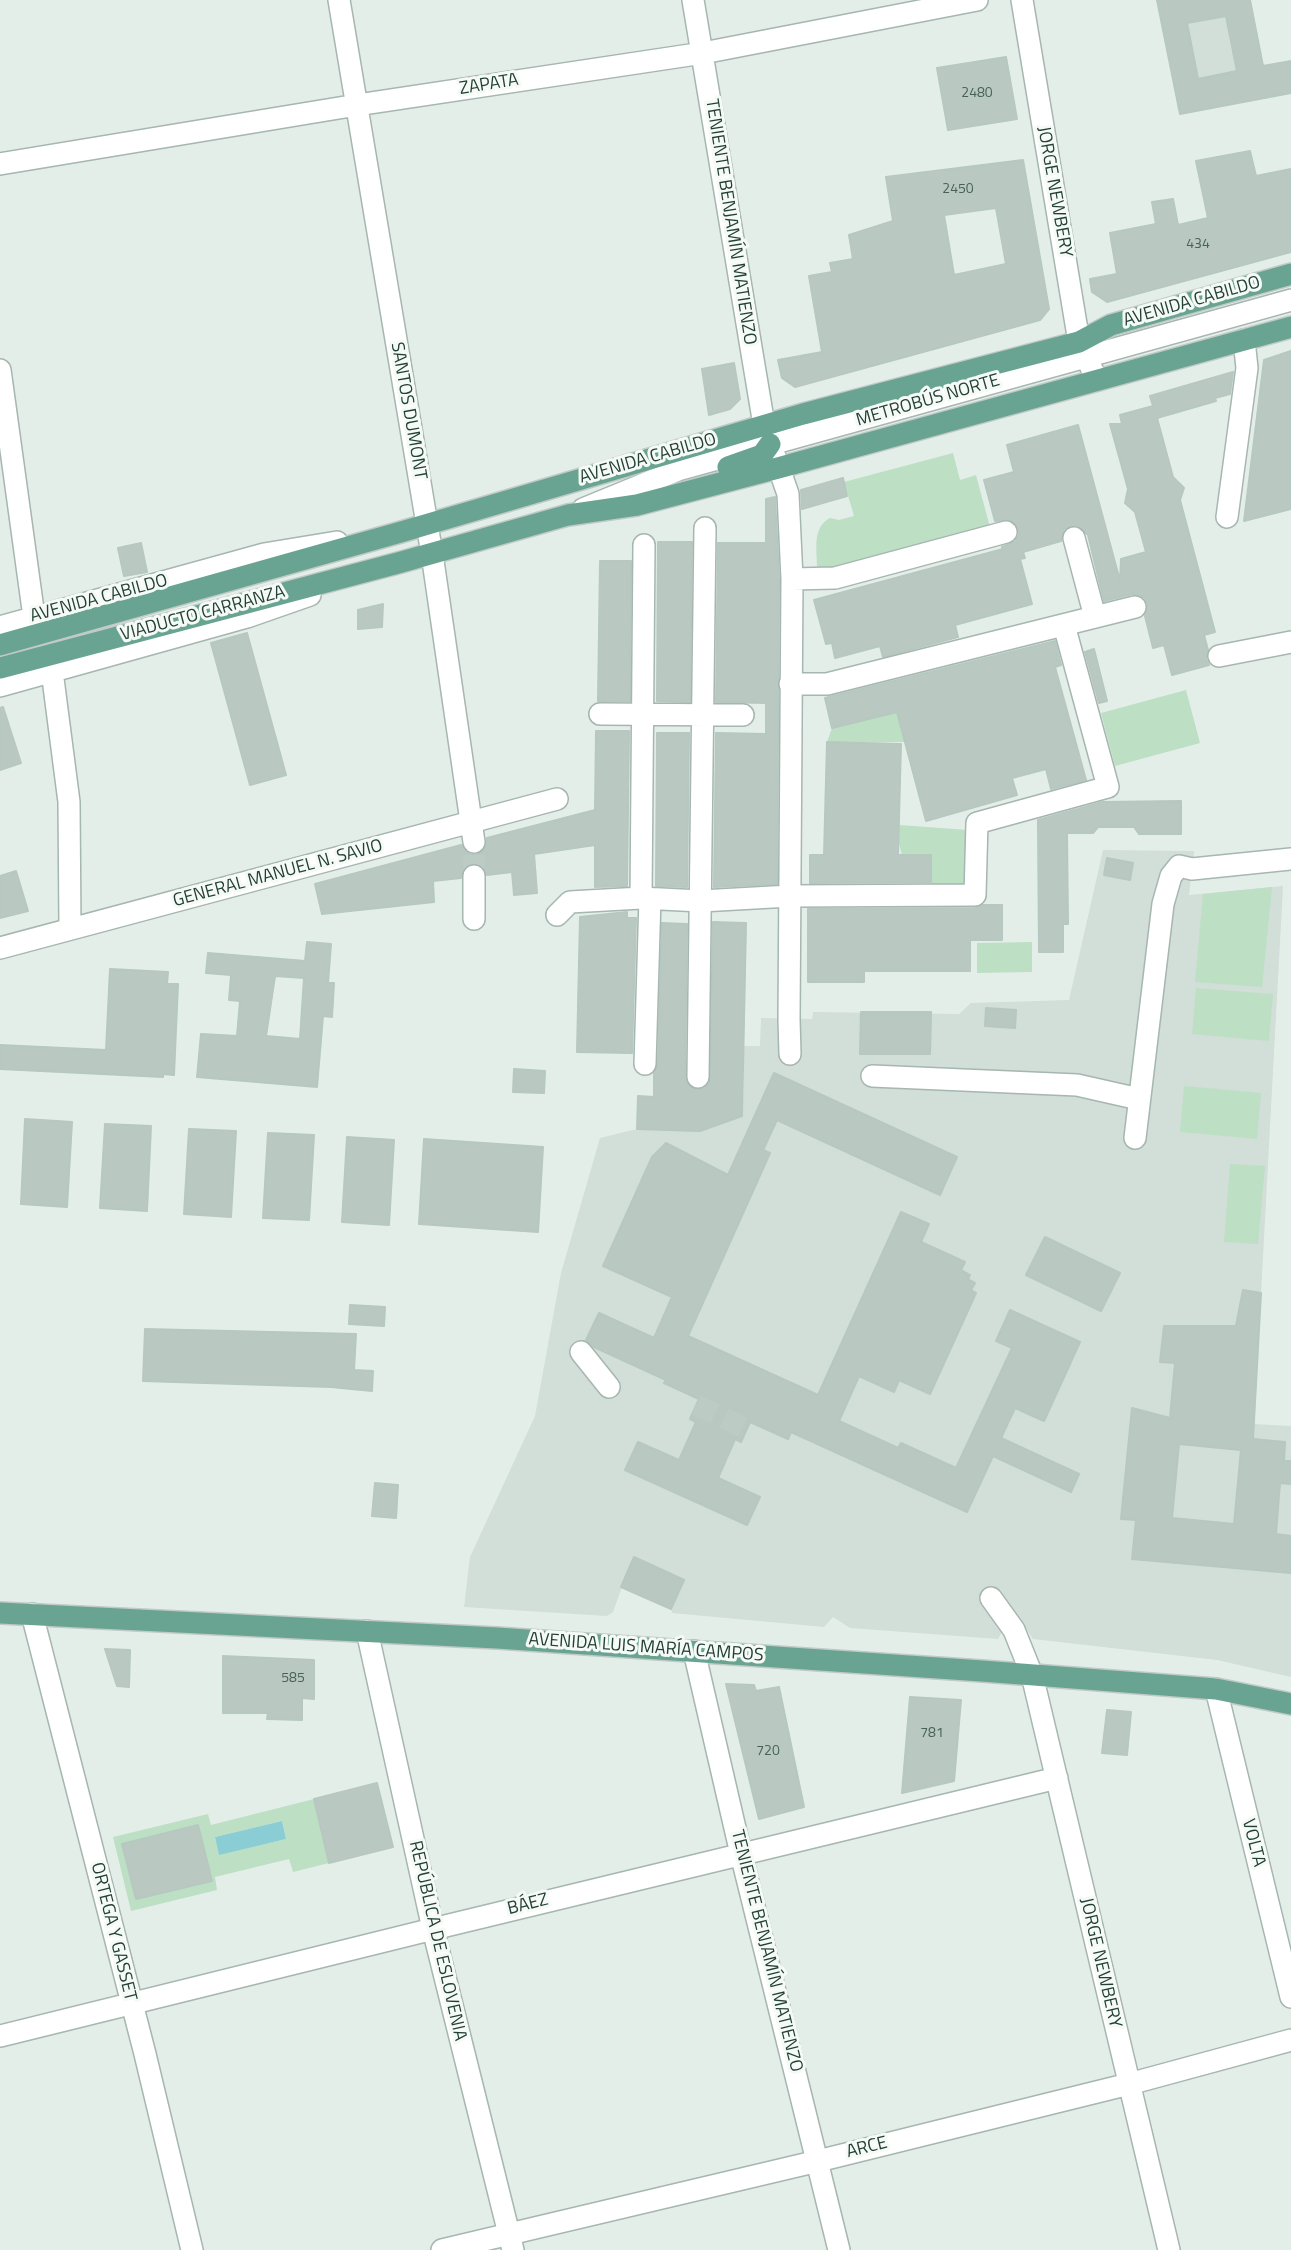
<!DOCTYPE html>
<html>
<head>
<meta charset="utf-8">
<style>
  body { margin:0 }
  canvas { display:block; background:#e4eee9 }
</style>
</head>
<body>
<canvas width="1291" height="2250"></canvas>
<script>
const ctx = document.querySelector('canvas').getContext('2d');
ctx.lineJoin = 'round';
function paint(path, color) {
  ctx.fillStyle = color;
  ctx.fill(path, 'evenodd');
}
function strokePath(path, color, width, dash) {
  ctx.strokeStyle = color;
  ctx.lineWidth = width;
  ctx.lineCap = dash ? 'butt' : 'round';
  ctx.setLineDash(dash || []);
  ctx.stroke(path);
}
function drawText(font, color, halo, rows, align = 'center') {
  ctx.font = font + ' "Titillium Web",sans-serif';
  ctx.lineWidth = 6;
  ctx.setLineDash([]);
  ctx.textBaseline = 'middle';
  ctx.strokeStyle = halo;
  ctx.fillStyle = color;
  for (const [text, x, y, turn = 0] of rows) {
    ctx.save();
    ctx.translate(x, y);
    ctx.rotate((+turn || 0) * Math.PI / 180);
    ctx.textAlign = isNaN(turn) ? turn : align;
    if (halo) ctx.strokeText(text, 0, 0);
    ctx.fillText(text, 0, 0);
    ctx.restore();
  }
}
paint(new Path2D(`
  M1157,0h93l19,97 -89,17z
  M1103,850l91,1 -5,44 94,-9 -29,538 37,2v251l-74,-17 -184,-21 -7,-11 -24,4 -4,7 -148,-11 -17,-11 -9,10 -152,-14 -1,-4 -49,-22 -9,25 -6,4 -143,-9 6,-50 65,-141 26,-143 39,-135 37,-9 63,2 43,-15 1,-70h16l1,-28 51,1 1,-7 146,2 12,-11 98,-3z`), '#d2ded8');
paint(new Path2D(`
  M953,453l7,27 16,-5 15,56 -169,40 -5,-4c0,-17 -5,-40 13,-49l9,2 15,-4 -10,-34z
  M889,682l16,60h-78l5,-14 47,-12 -8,-30z
  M1186,690l14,53 -85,23 -14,-53z
  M899,825l69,5v57h-37v-32h-29l-3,-11z
  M1272,887l-10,100 -67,-5 8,-88z
  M1032,942v30l-55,1v-30z
  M1196,988l77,6 -4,47 -77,-7z
  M1184,1086l77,7 -4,46 -77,-7z
  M1230,1164l35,2 -7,78 -34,-2z
  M314,1799l15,64 -36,9 -4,-13 -74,18 2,13 -86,21 -18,-74 95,-23 3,11zM282,1821l4,18 -67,15 -4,-17z`), '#bddfc4');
paint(new Path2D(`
  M282,1821l4,18 -67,16 -4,-18z`), '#8bcdd4');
const building = new Path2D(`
  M1157,0h93l13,66 28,-5v32l-111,21zM1226,16l11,55 -39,8 -11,-56z
  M1006,57l11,62 -69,11 -11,-62z
  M1250,151l6,25 35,-7v83l-184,50 -15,-10 -2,-13 27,-5 -7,-41 46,-9 -4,-22 21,-3 5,26 30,-7 -12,-57z
  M1023,160l26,149 -9,11 -245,67 -13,-9 -4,-18 44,-8 -13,-76 23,-4 -2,-9 23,-4 -4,-24 44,-14 -7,-44zM996,208l10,56 -52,11 -10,-60z
  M1291,351v158l-47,12 20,-161z
  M734,363l6,36 -10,10 -21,6 -7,-46z
  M1233,372l-3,22 -15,4 1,3 -59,17 16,59 11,11 -4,12 35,132 -11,3 4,15 -2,9 3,6 -37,10 -8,-30 -11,3 -8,-32 3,-11 -3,-7 -6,-3 -7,-1 -28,7 -16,-66 -11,-10 -13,4 -3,12 -38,11 2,6 -5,1 12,45 -77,21 3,12 -75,20 -3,-11 -45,12 -3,-15 -6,1 -12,-44 189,-51 -1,-2 13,-5 4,-7 -1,-7 -8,-8 -15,1 -11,-41 30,-8 -7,-27 71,-20 42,156 1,-22 25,-7 -11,-40 -10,-9 3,-14 -18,-65h12l-2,-9 33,-9 -3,-10z
  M843,478l4,18 -45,13 -1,-19z
  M775,497l4,82 -2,305 -63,3 2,-154 50,1v-31l-50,-1 2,-159h48v-44z
  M658,542h34l-2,160 -33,-1z
  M141,543l6,29 -23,4 -6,-28z
  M600,561h31l-1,140h-32z
  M383,604l-1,23 -24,2v-19z
  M247,633l39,142 -36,10 -39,-142z
  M1055,641l6,24 -6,2 31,113 -35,9 -5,-20 -34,9 5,17 -91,26 -29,-109 -65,16 -7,-30z
  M1094,649l13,52 -8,2 -14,-51z
  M3,707l18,56 -21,7v-62z
  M596,731h33l-2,155 -32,1v-42l-61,9 3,39 -23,2 -2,-23 -25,3 -6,-10 -8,-2 -10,6 -2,9 -28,3 1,21 -112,12 -7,-30 146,-39 8,9 8,1 9,-8 1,-9 108,-28z
  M657,733h32l-2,154 -31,-1z
  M827,742l74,2 -3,111h33v27l-121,1v-28h14z
  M1181,801v33h-42l-5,-7h-36l-5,6h-26l1,91h-5v28h-24l-1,-132 65,-18z
  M1107,858l26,5 -3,17 -26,-5z
  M16,871l12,40 -28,7v-42z
  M983,905h19v35h-32v31h-106v11h-56v-73l167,-1z
  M627,912v6h9l-4,135 -55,-1 3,-135z
  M713,922l33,1 -4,193 -42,15 -63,-2 1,-33 16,1v-24l4,-9 4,-141 25,1 -2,154 2,6 10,6 8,-2 5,-5z
  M307,942l24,2 -3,39h6l-2,34 -9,-1 -6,71 -120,-10 4,-43 36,2 3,-35 -11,-1 2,-25 -25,-2 2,-20 97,8zM275,976l29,2 -4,61 -34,-3z
  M110,969l58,3 -1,12h11l-4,91 -11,-1v3l-163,-8v-24l106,5z
  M986,1008l30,2 -1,18 -30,-2z
  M861,1012h70l-1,42h-70z
  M514,1069l31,2 -1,22 -31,-1z
  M774,1073l183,84 -17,38 -163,-75 -14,30 7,3 -82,183 130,59 83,-183 28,12 -8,18 44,20 -4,8 9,5 -2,4 7,4 -4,7 5,3 -46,101 -31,-14 -5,12 -35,-16 -20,45 59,27 3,-5 55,25 56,-120 -16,-7 14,-31 70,32 -36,79 -29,-13 -14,30 78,36 -8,18 -78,-36 -26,56 -176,-80 -3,7 -38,-17 -9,20 -6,-3 -17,39 42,19 -13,28 -122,-55 13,-28 41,18 17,-38 -6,-3 9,-20 -35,-16 2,-3 -72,-33 -8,-7 13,-27 55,25 18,-41 -69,-31 49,-109 14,-14 62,32z
  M25,1119l47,3 -5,85 -46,-3z
  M105,1124l46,2 -4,85 -47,-3z
  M189,1129l47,2 -5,86 -47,-3z
  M268,1133l46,2 -5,85 -46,-2z
  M347,1137l47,3 -5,85 -47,-3z
  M424,1139l119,8 -5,85 -119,-8z
  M1045,1237l75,36 -19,38 -75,-36z
  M1243,1290l18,3 -8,146 32,3 -1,19h7v23l-11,-1 -4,51 15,2v37l-159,-14 4,-39 -15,-1 11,-111 38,10 5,-55 -15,-1 4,-36h72zM1179,1444l62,6 -7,74 -62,-6z
  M350,1305l35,2 -1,19 -35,-2z
  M145,1329l211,5 -2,36 19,1 -1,20 -41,-4 -188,-6z
  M375,1483l23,2 -2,33 -24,-2z
  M634,1557l50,23 -13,29 -50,-22z
  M105,1649l25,1 -1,37 -12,-1z
  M223,1656l91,4v39l-12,-1v22l-35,-1 1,-6h-45z
  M726,1684l28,1 2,6 23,-4 25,120 -45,12z
  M910,1697l51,3 -7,81 -52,12z
  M1107,1710l24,2 -4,43 -25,-2z
  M377,1783l16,64 -64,16 -15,-64z
  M198,1825l14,56 -76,18 -14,-55z`);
paint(building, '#b9c9c2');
strokePath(building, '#b6c8bf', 2);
strokePath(new Path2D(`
  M474,876v-34
  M696,1405l51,24`), '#bdcbc5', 21, [21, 10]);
const minor = new Path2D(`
  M339,0l93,554 42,288
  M693,0l71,425 24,69 4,85 -3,440 1,35
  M1022,0l57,342 18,38
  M0,164l357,-59 346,-52 274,-53
  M0,370l34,247
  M583,509l95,-39 613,-170
  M1227,517l20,-149 -3,-28
  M1074,538l21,79
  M792,579l43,-1 171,-46
  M0,627l264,-73 73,-12
  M1219,656l72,-14
  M52,671l17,131 1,127
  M790,684h37l308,-77
  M0,686l247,-69 63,-22
  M600,714l143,1
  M474,876v43
  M641,898l3,-353
  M557,915l13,-13 71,-4 60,3 89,-5 185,-1 2,-72 131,-36 -44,-162
  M0,948l557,-149
  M645,1064l5,-166
  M872,1076l205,9 62,14
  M698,1077l7,-549
  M1135,1138l28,-234 8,-28 8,-10 13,3 99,-10
  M581,1352l28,35
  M991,1598l23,32 18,45 137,575
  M32,1614l113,440 47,196
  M367,1631l66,298 80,321
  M694,1651l47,203 98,396
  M1216,1689l75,308
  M0,2036l433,-107 624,-151
  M442,2250l376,-89 311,-77 162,-44`);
const major = new Path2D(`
  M728,467l34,-12 8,-11
  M0,645l401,-113 402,-118 276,-72 32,-17 180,-51
  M0,668l398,-105 170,-48 69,-10 141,-37 513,-141
  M0,1613l497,25 485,33 234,18 75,15`);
strokePath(minor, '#a6b6b0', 24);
strokePath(major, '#c1cac7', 24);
strokePath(minor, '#fff', 21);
strokePath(major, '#68a491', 21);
drawText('14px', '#48625a', null, [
  ["2480",977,94],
  ["2450",958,190],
  ["434",1198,245],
  ["585",293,1679],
  ["781",932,1734],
  ["720",768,1752]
]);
drawText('18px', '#234037', '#f5faf7', [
  ["ZAPATA",489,85,-9],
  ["JORGE NEWBERY",1054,192,80],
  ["TENIENTE BENJAMÍN MATIENZO",730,222,81],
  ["AVENIDA CABILDO",1192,302,-16],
  ["METROBÚS NORTE",928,401,-16],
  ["SANTOS DUMONT",408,411,80],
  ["AVENIDA CABILDO",648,459,-16],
  ["AVENIDA CABILDO",99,599,-15],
  ["VIADUCTO CARRANZA",203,614,-15],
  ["GENERAL MANUEL N. SAVIO",278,874,-15],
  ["AVENIDA LUIS MARÍA CAMPOS",646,1648,4],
  ["VOLTA",1253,1843,76],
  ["BÁEZ",528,1905,-14],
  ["ORTEGA Y GASSET",113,1932,76],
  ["REPÚBLICA DE ESLOVENIA",437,1941,77],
  ["TENIENTE BENJAMÍN MATIENZO",766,1951,76],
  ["JORGE NEWBERY",1100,1963,77],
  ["ARCE",867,2148,-14]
]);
</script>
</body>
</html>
